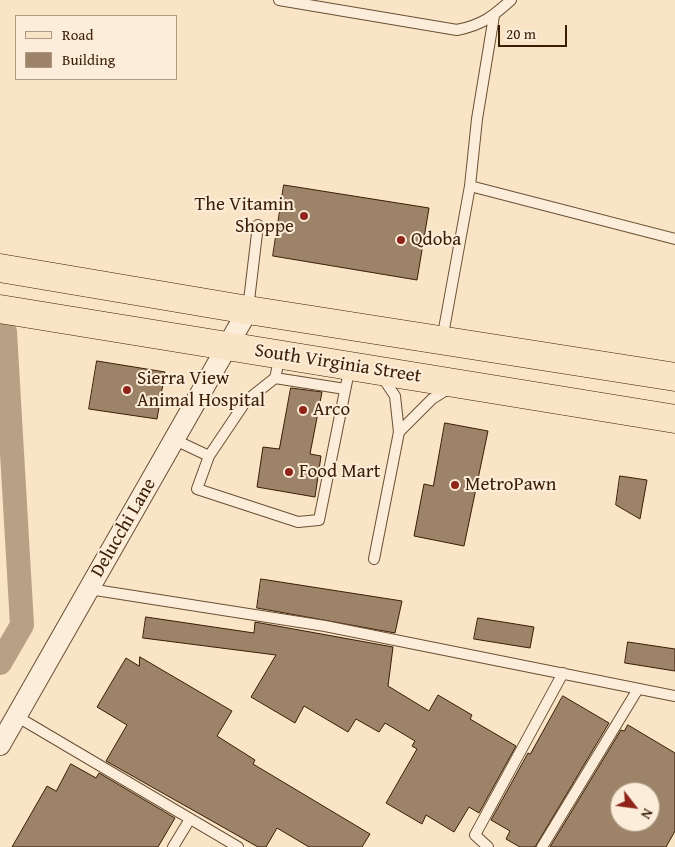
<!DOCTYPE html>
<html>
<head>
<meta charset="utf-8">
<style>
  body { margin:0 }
  #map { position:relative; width:675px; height:847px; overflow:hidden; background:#f9e4c6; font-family:"Gentium Book Plus",serif }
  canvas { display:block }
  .legend { position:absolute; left:15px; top:15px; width:162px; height:65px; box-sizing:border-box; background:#fbedda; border:1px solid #ae9a84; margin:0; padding:6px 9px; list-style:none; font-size:15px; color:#3a1d03 }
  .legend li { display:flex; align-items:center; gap:10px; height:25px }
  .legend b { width:25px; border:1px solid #ae9a84 }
  .north { position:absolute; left:610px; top:782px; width:50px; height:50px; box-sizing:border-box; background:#fbedda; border:1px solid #ae9a84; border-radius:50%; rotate:120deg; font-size:14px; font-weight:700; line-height:20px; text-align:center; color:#3a1d03 }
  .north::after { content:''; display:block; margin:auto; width:18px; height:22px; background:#8f2418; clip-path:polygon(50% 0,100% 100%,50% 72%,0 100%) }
  .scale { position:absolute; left:498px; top:25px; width:69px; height:22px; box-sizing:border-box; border:2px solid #3a1d03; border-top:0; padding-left:6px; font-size:15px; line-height:18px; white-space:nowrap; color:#3a1d03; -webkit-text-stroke:4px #fbedda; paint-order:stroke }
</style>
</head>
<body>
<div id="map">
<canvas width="675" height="847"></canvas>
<ul class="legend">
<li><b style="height:6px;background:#f9e4c6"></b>Road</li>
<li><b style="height:14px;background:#9d8468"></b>Building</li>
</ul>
<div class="north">N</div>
<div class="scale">20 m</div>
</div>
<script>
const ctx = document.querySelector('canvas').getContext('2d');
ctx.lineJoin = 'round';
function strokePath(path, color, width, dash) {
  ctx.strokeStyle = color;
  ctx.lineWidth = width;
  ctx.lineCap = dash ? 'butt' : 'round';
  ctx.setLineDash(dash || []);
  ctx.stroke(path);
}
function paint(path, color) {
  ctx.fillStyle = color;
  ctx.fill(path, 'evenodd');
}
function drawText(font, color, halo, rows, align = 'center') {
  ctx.font = font + ' "Gentium Book Plus",serif';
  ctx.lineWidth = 4;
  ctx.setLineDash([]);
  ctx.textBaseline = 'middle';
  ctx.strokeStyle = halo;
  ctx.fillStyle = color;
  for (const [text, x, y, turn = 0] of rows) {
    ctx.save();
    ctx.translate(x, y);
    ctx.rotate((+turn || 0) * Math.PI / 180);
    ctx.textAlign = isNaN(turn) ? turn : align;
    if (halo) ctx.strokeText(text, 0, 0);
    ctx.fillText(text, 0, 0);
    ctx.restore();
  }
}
strokePath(new Path2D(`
  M0,663l22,-38 -17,-293`), '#b8a084', 24);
const building = new Path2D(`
  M284,185l145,23 -12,72 -144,-24z
  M97,361l68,11 -8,47 -68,-10z
  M291,388l31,4 -12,62 11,2 -6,41 -58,-10 6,-40 16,2z
  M445,423l43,8 -24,115 -50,-10 10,-52 9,2z
  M620,476l27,4 -7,39 -24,-14z
  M261,579l141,22 -7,32 -138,-25z
  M146,617l108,16 1,-11 138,25 -5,39 41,25 9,-16 34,20 -2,4 46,27 -37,67 -10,-6 -15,25 -28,-17 -4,9 -36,-21 31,-54 -5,-3 3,-5 -30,-18 -6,9 -23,-13 -8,13 -44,-26 -9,17 -44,-26 25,-42 -133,-17z
  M478,618l56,9 -4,21 -56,-9z
  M628,642l47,7v22l-50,-8z
  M140,657l92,54 -15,25 38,24 -2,4 117,70 -8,13h-53l-32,-19 -11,19h-8l-152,-86 21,-36 -30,-18 29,-49 13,8z
  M563,696l46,27 -74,124h-15l-14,-8 4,-8 -19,-11 37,-67 2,1z
  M628,725l47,28v78l-9,16h-116l71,-117 3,1zM620,792h30v30h-30z
  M71,764l25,14 3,-5 76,45 -17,29h-146l35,-61 9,5z`);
paint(building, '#9d8468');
strokePath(building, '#3a1d03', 1);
const lane = new Path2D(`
  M279,0l178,30c25,-5 35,-13 54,-30
  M470,186l205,53
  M248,309l10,-84
  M442,340l28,-154 7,-67 17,-103
  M275,378l70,11
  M399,432l33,-33 19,-12
  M175,440l34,16 -12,33 101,33 21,-2 31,-154
  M209,456l37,-55 29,-23 5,-22
  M374,559l25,-127 -4,-36 -14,-21
  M89,589l236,37 350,70
  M16,716l222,131
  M173,847l17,-28
  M488,847l-13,-12 88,-162
  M542,847l96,-158`);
const street = new Path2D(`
  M0,745l248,-435`);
const primary = new Path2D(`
  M0,268l248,42 427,67
  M0,309l675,110`);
strokePath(lane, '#6a4f34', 12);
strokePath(street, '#6a4f34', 22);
strokePath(primary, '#3a1d03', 29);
strokePath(lane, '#fbedda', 10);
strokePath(street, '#fbedda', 20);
strokePath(primary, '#f9e4c6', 28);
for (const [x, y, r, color] of [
  [304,216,5,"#8f2418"],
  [401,240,5,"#8f2418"],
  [127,390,5,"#8f2418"],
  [303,410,5,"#8f2418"],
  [289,472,5,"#8f2418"],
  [455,485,5,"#8f2418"]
]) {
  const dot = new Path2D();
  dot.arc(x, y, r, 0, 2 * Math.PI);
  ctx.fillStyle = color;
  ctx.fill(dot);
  strokePath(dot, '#fbedda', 2);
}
drawText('19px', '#3a1d03', '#fbedda', [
  ["The Vitamin",294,205,"right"],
  ["Shoppe",294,227,"right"],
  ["Qdoba",411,240],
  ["Sierra View",137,379],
  ["Animal Hospital",137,401],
  ["Arco",313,410],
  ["Food Mart",299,472],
  ["MetroPawn",465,485]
], 'left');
drawText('19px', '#3a1d03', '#fbedda', [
  ["South Virginia Street",338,364,9],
  ["Delucchi Lane",124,528,-60]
]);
</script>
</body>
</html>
